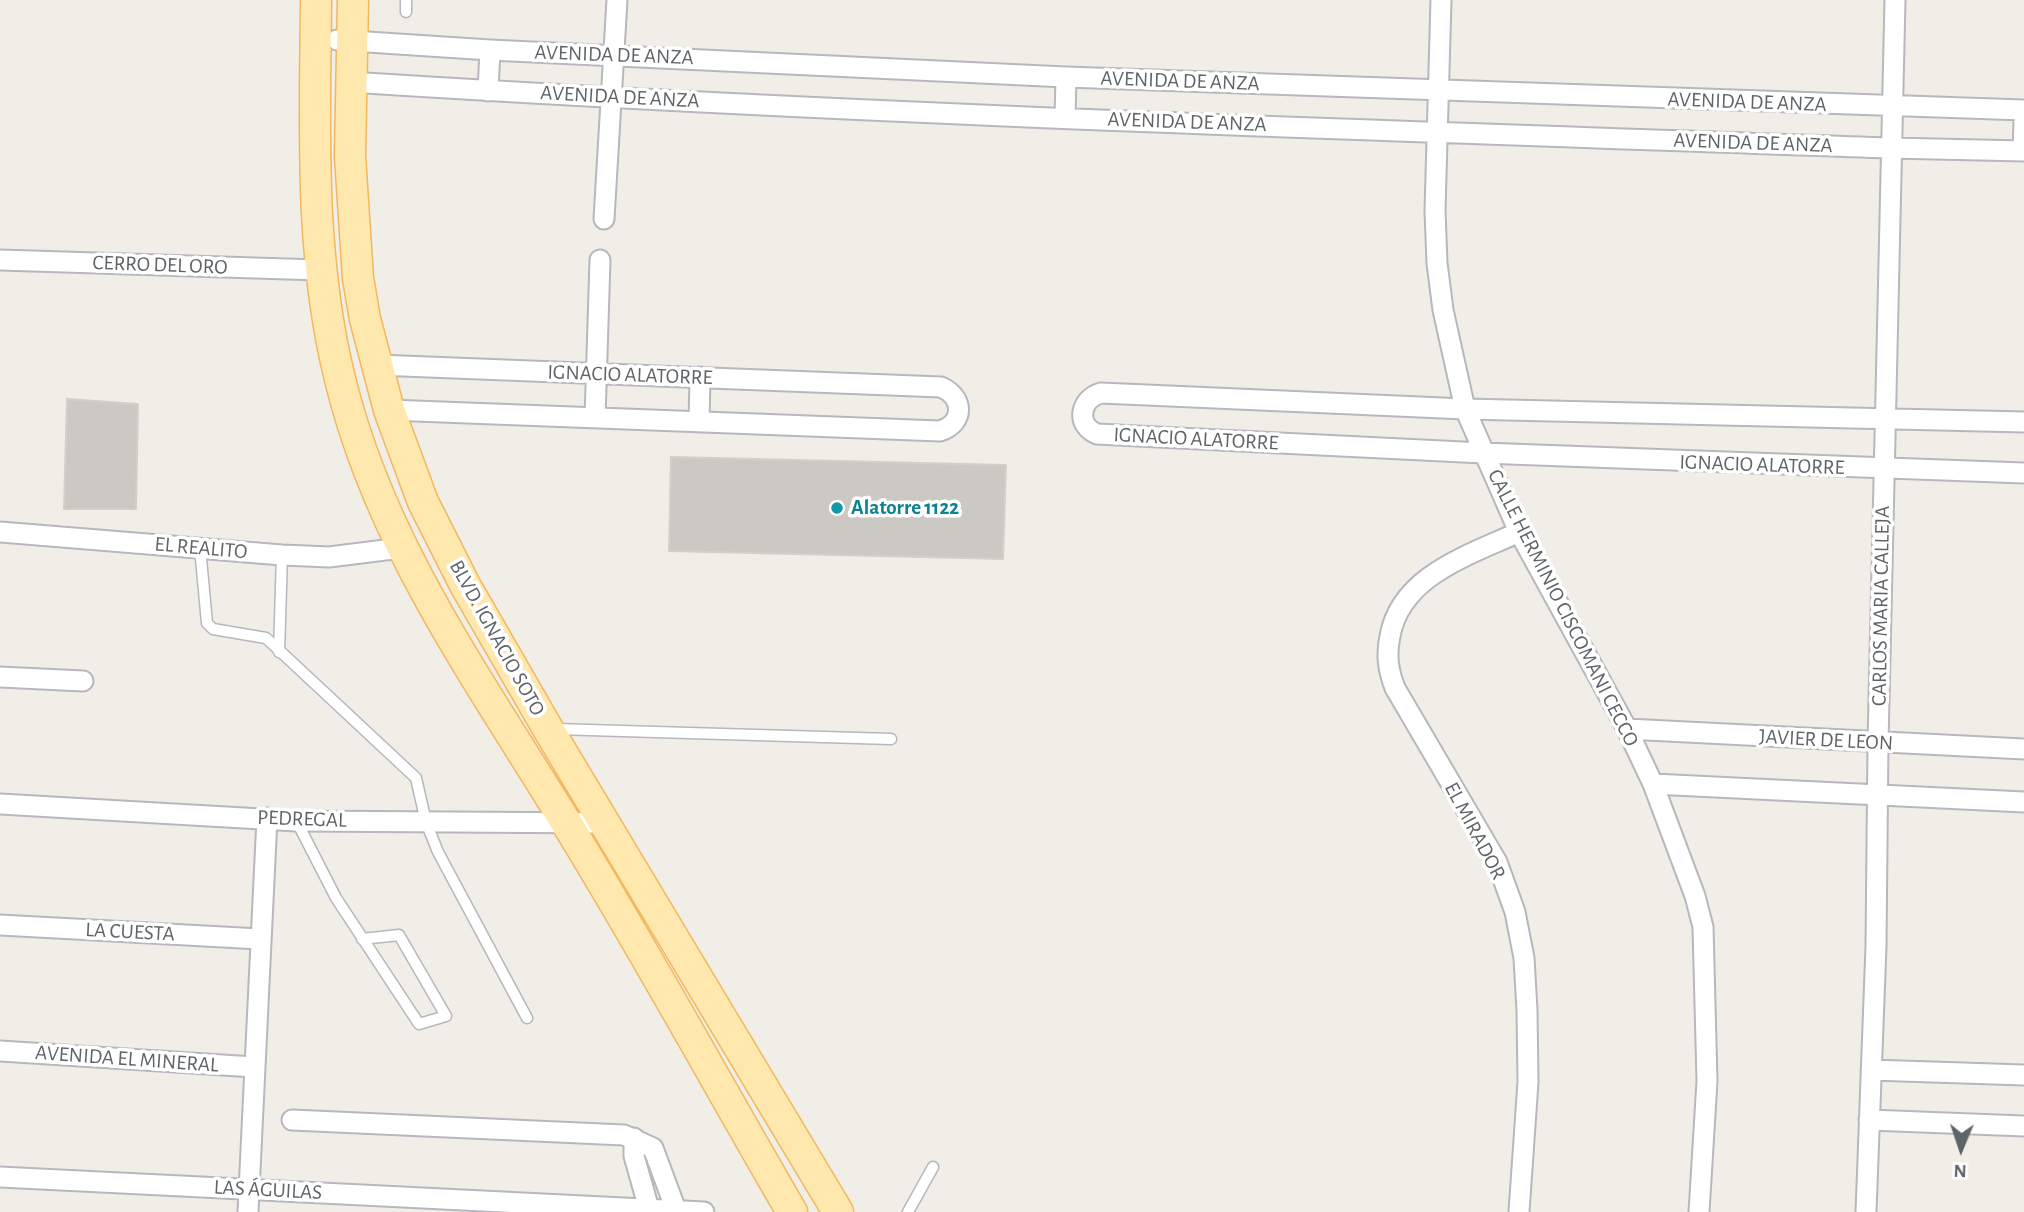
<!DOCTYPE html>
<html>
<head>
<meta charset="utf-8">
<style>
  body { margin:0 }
  #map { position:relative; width:2024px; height:1212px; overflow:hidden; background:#f1eee7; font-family:"Alegreya Sans",sans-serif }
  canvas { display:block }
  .north { position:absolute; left:1926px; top:1114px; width:70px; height:70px; -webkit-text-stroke:5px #fff; paint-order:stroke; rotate:182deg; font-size:19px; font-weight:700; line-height:28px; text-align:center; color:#5f6468 }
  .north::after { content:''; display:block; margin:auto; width:24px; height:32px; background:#5f6468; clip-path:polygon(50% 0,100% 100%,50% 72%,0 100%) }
</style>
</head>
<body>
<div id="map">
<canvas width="2024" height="1212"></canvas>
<div class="north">N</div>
</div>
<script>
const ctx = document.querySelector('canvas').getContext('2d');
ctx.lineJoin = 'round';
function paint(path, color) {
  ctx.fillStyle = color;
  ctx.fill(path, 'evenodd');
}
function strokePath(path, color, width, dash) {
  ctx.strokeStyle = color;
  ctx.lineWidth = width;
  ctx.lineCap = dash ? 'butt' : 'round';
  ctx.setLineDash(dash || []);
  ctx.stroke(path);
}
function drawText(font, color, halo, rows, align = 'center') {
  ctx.font = font + ' "Alegreya Sans",sans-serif';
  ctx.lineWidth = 7;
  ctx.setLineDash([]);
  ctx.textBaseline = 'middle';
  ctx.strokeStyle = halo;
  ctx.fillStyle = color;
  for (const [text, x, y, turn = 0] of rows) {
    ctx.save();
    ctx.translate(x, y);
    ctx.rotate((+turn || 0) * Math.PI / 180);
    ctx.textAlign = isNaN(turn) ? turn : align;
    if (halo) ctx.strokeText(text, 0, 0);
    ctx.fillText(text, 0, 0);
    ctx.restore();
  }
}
const building = new Path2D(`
  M67,399l71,5 -2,105h-72z
  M671,457l335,8 -3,94 -334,-8z`);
paint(building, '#ccc9c4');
strokePath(building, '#d6cfc5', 2);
const service = new Path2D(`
  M406,12v-12
  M200,548l7,75 6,6 53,9 150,140 10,44 12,30 89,166
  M279,652l3,-97
  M555,729l336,10
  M297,822l39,76 83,126 27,-8 -47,-81 -37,4
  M908,1212l25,-45`);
const minor = new Path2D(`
  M1441,0l-6,211 2,52 6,47 22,99 54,123 108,197 26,55 42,112 8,31 4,154 -8,131
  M337,40l153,10 576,27 958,33
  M350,82c513,33 1027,48 1541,66l133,3
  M488,91l2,-41
  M1065,118l1,-41
  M2023,151l1,-30
  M604,219l13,-219
  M0,260l319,10
  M377,365l564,22c23,10 24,36 -1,44l-551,-21
  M595,418l5,-158
  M699,422l1,-45
  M2024,422l-559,-13 -364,-16c-21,6 -26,32 -4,41l386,19 541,20
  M0,532l282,23 47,2 72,-9
  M0,677l83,4
  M1627,729l397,20
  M1653,784l371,18
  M0,804l296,17 309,2
  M0,925l260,14
  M0,1051l254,16
  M1871,1070l153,5
  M292,1120l332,15 29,13 23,62
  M1869,1120l155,6
  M634,1138v18l15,53
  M0,1177l704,35
  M248,1212l19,-394
  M1519,1212l9,-130 -1,-72 -3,-52 -9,-46 -18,-50 -102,-174c-7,-18 -9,-33 -5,-52 11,-61 80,-81 129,-104
  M1866,1212l10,-266 2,-203 17,-743`);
const primary = new Path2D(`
  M316,0c-1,127 -7,255 24,379 40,166 140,302 227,445 78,127 150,259 225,388
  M353,0l-3,156 8,122 7,41 24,91 34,92 42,83 83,144 290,483`);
strokePath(service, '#b5b8bc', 13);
strokePath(minor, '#b5b8bc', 23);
strokePath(primary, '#f3b75e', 33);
strokePath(service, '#fff', 10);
strokePath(minor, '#fff', 19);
strokePath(primary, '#ffe8ae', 30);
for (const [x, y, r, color] of [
  [837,508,7,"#0f9aa8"]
]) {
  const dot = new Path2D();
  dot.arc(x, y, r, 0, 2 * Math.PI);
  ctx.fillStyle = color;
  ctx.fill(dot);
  strokePath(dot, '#fff', 2.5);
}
drawText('21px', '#5f6468', '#fff', [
  ["AVENIDA DE ANZA",614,55,2],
  ["AVENIDA DE ANZA",1180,81,2],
  ["AVENIDA DE ANZA",620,97,3],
  ["AVENIDA DE ANZA",1747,102,2],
  ["AVENIDA DE ANZA",1187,122,2],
  ["AVENIDA DE ANZA",1753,143,2],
  ["CERRO DEL ORO",160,265,2],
  ["IGNACIO ALATORRE",630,375,2],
  ["IGNACIO ALATORRE",1196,439,3],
  ["IGNACIO ALATORRE",1762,465,2],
  ["EL REALITO",201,548,5],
  ["CARLOS MARIA CALLEJA",1881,606,-89],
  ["CALLE HERMINIO CISCOMANI CECCO",1563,608,63],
  ["BLVD. IGNACIO SOTO",497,638,61],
  ["JAVIER DE LEON",1826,740,3],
  ["PEDREGAL",302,819,2],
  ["EL MIRADOR",1475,831,62],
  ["LA CUESTA",130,932,3],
  ["AVENIDA EL MINERAL",127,1059,4],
  ["LAS ÁGUILAS",268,1190,3]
]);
drawText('bold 21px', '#0d838f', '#fff', [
  ["Alatorre 1122",851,508]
], 'left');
</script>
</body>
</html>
